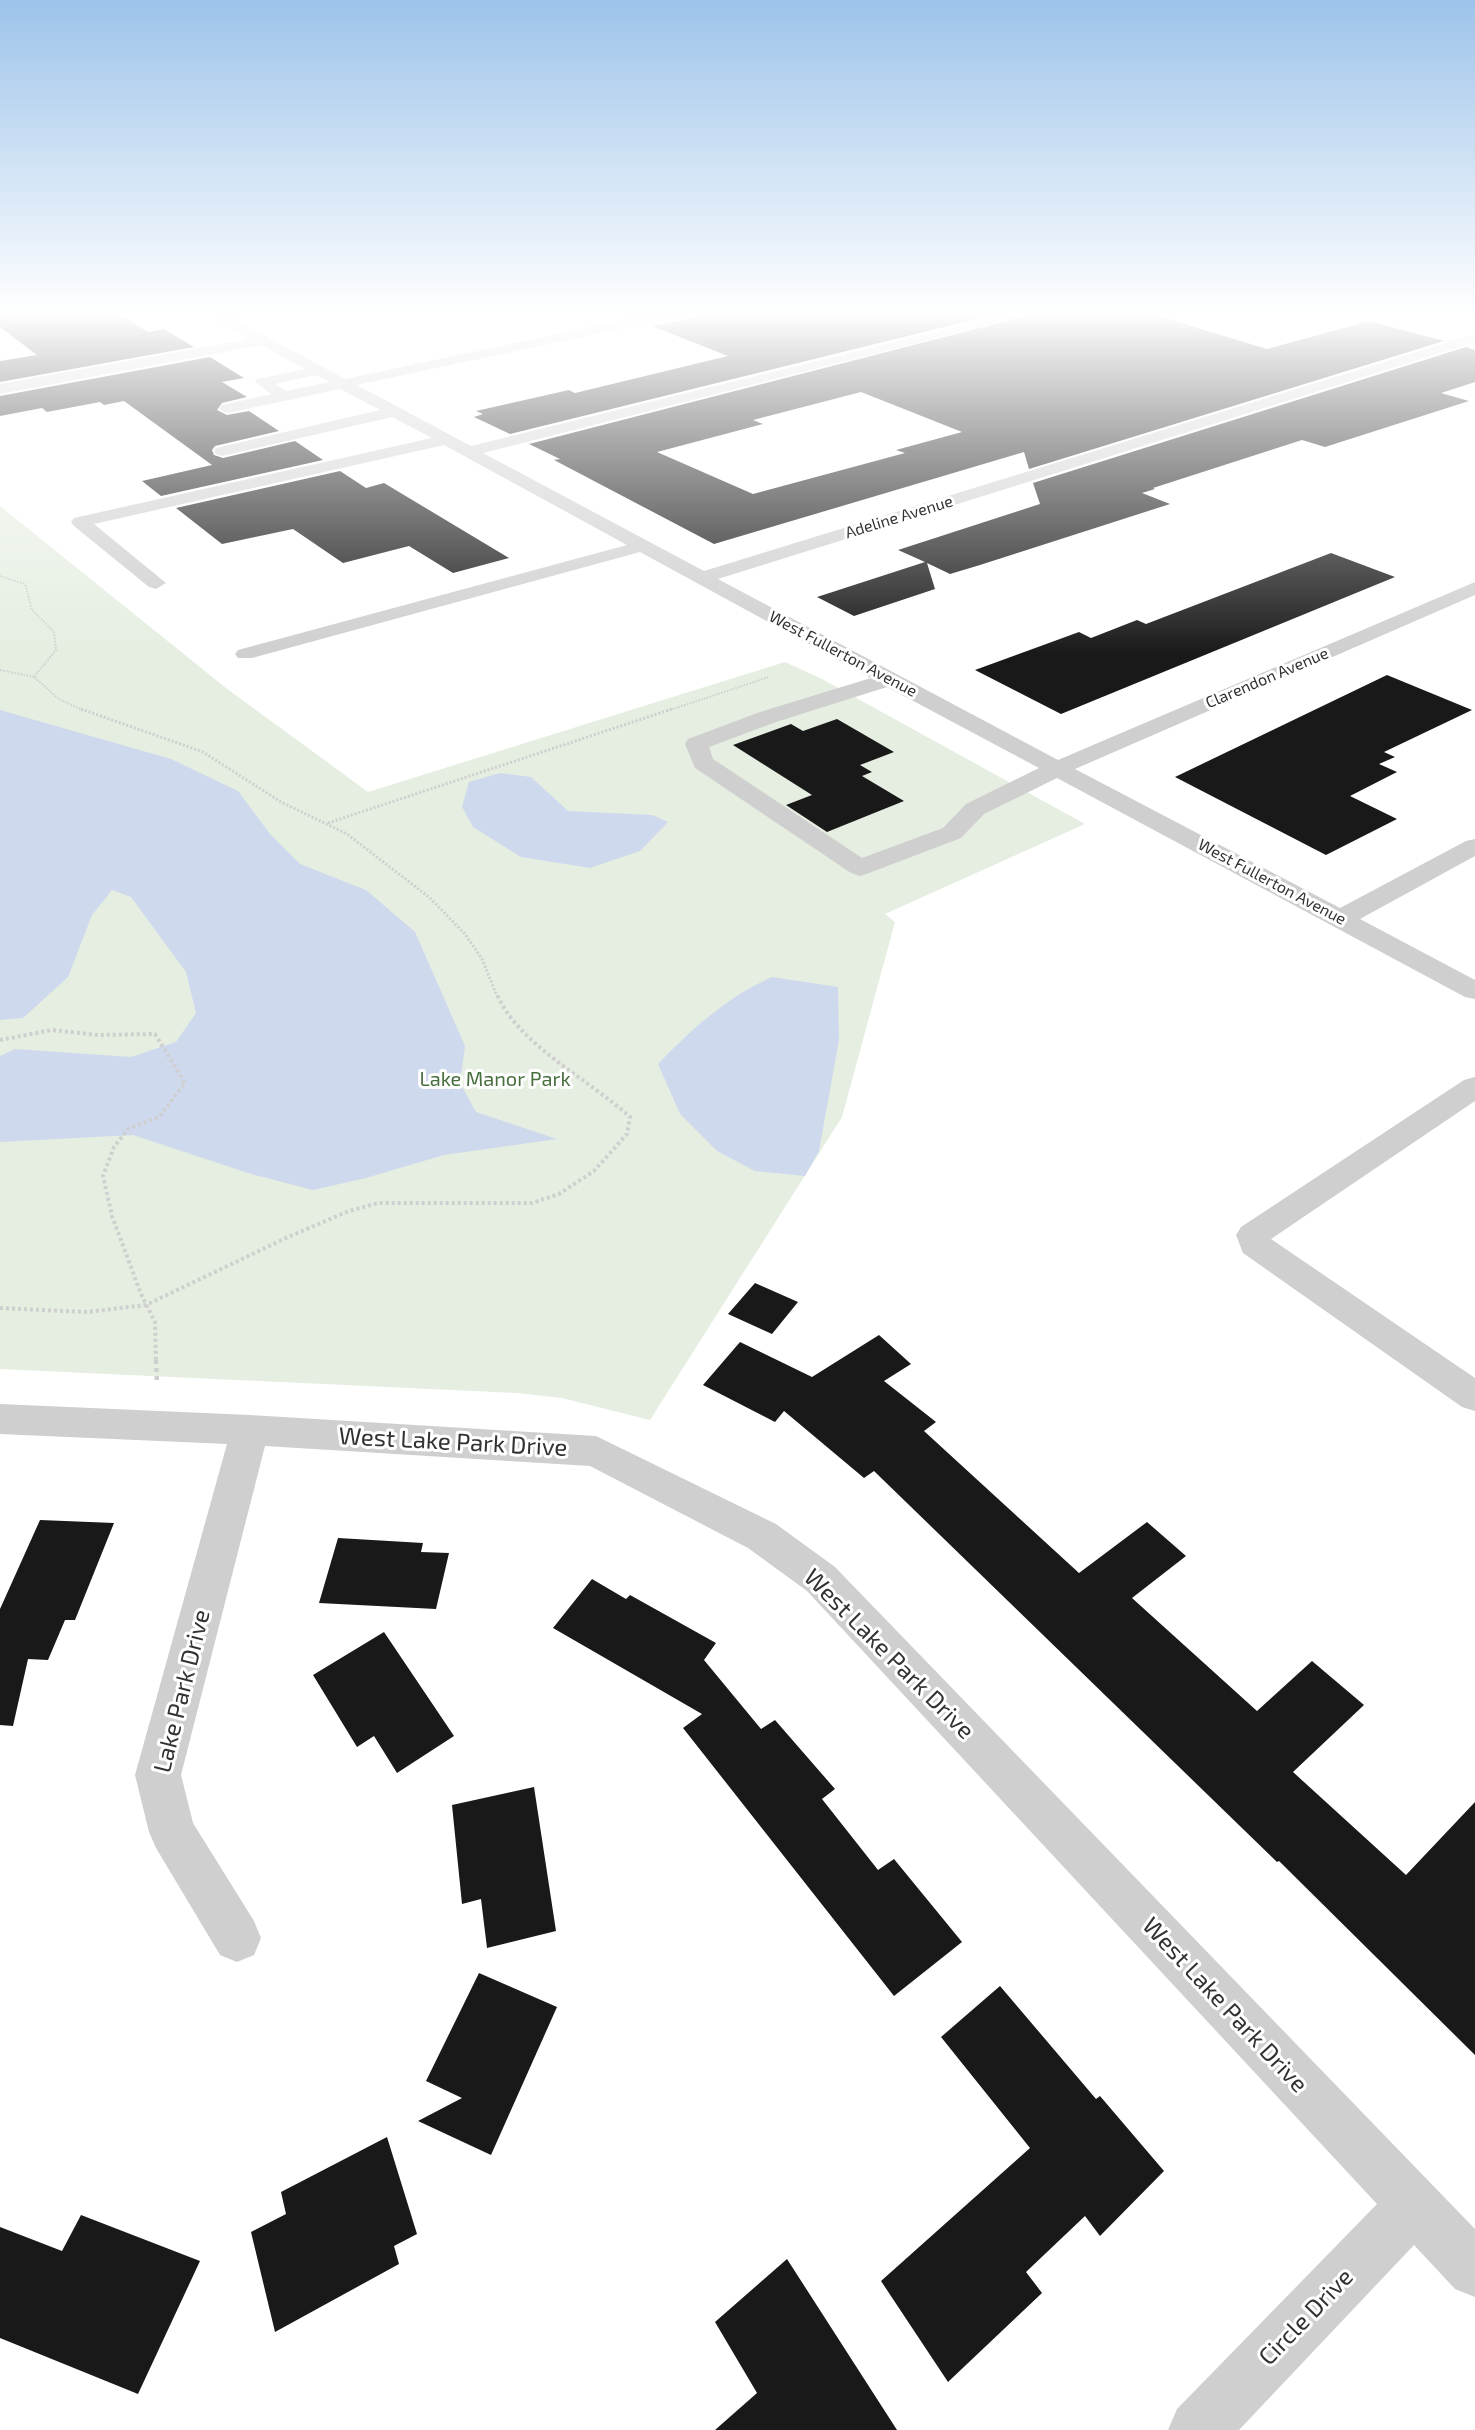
<!DOCTYPE html>
<html>
<head>
<meta charset="utf-8">
<style>
  body { margin:0 }
  canvas { display:block; background:#fff }
</style>
</head>
<body>
<canvas width="1475" height="2430"></canvas>
<script>
const ctx = document.querySelector('canvas').getContext('2d');
ctx.lineJoin = 'round';
function paint(path, color) {
  ctx.fillStyle = color;
  ctx.fill(path, 'evenodd');
}
function strokePath(path, color, width, dash) {
  ctx.strokeStyle = color;
  ctx.lineWidth = width;
  ctx.lineCap = dash ? 'butt' : 'round';
  ctx.setLineDash(dash || []);
  ctx.stroke(path);
}
function drawText(font, color, halo, rows, align = 'center') {
  ctx.font = font + ' "Exo 2",sans-serif';
  ctx.lineWidth = 6;
  ctx.setLineDash([]);
  ctx.textBaseline = 'middle';
  ctx.strokeStyle = halo;
  ctx.fillStyle = color;
  for (const [text, x, y, turn = 0] of rows) {
    ctx.save();
    ctx.translate(x, y);
    ctx.rotate((+turn || 0) * Math.PI / 180);
    ctx.textAlign = isNaN(turn) ? turn : align;
    if (halo) ctx.strokeText(text, 0, 0);
    ctx.fillText(text, 0, 0);
    ctx.restore();
  }
}
paint(new Path2D(`
  M0,506l226,182 142,104 417,-130 37,17 263,145 -200,90 10,8 -53,195 -192,303 -88,-22 -45,-5 -517,-24z`), '#e5eee1');
paint(new Path2D(`
  M0,710l171,49 67,32 32,43 30,30 66,26 49,42 50,114 -5,37 16,29 81,27 -113,16 -78,23 -53,12 -62,-16 -118,-39 -133,7v-86l15,-7 116,8 45,-15 20,-29 -10,-41 -55,-75 -19,-7 -20,25 -24,62 -45,41 -23,2z
  M500,773l31,4 37,34 84,4 16,7 -28,29 -50,17 -69,-11 -48,-30 -11,-20 7,-25z
  M772,977l66,10 1,53 -20,111 -14,25 -50,-5 -38,-20 -37,-37 -22,-50c34,-35 69,-67 114,-87z`), '#ced9ee');
paint(new Path2D(`
  M0,313h117l31,19 16,-3 30,18 -194,35v-21l37,-6 -37,-28z
  M697,313h304l-491,121 -36,-17 9,-3 -7,-3 93,-21 6,3 153,-37 -76,-30 37,-7z
  M1038,313h110l119,36 102,-28 75,20 -415,128 -5,-17 -310,92 -160,-84 6,-1 -31,-15zM861,392l101,40 -66,18 9,3 -152,41 -96,-42 106,-28 -10,-4z
  M1466,347l9,3v32l-34,11 28,8 -144,46 -23,-7 -149,48 2,1 -13,4 28,11 -190,61 -30,9 -23,-11 8,26 -81,27 -37,-19 108,-35 -27,-12 142,-46 -7,-21z
  M210,357l34,21 -22,4 25,15 -25,6 -5,7 10,5 22,-4 30,20 -64,15 -3,4 2,5 9,3 72,-17 28,19 -162,36 -19,-15 70,-16 -88,-64 -20,4 -4,-3 -53,10 -5,-4 -42,8v-20z
  M340,471l26,17 18,-5 125,75 -56,15 -44,-27 -66,17 -50,-34 -71,15 -46,-36z
  M1331,553l64,24 -334,137 -86,-44 104,-38 12,6 46,-18 9,4z
  M1387,675l85,35 -88,42 11,5 -16,7 18,8 -47,24 47,23 -71,36 -151,-78z
  M837,719l57,33 -34,13 12,7 -10,4 42,25 -77,31 -41,-27 26,-10 -79,-50 58,-21 12,7z
  M755,1283l43,19 -26,32 -44,-20z
  M879,1335l32,29 -27,17 52,41 -12,9 155,142 68,-51 39,34 -54,42 125,113 55,-50 52,44 -71,67 113,103 69,-73v253l-196,-194 -2,1 -403,-391 -10,7 -80,-67 -9,11 -72,-37 37,-43 72,35z
  M40,1520l74,3 -39,97h-10l-17,40 -20,-1 -15,67 -13,-1v-116z
  M338,1538l85,5 -2,9 28,1 -13,56 -117,-6z
  M592,1579l34,20 4,-4 86,48 -12,17 57,69 14,-9 60,69 -13,10 56,71 16,-11 68,83 -68,54 -211,-268 19,-14 -149,-86z
  M384,1632l70,104 -57,37 -23,-37 -17,11 -44,-72z
  M534,1787l22,144 -69,17 -6,-49 -19,5 -10,-99z
  M479,1973l78,34 -66,148 -73,-34 44,-23 -36,-17z
  M1000,1986l96,113 4,-3 64,75 -64,65 -15,-20 -59,56 16,21 -94,89 -67,-101 149,-133 -89,-111z
  M387,2137l30,97 -23,12 5,18 -124,68 -24,-100 35,-18 -5,-22z
  M81,2215l119,46 -62,133 -138,-56v-111l62,24z
  M787,2259l110,171h-182l42,-37 -42,-71z`), '#191919');
strokePath(new Path2D(`
  M0,576l25,8 7,26 22,22 2,18 -22,27
  M0,670l34,7 25,22 25,12
  M667,711l102,-34`), '#cfcfcf', 2, [1.5, 1.5]);
strokePath(new Path2D(`
  M81,709l122,43 78,50 66,32 83,64 35,36 17,25 15,37
  M328,823l344,-114`), '#cfcfcf', 3, [2, 2]);
strokePath(new Path2D(`
  M0,1040l52,-10 46,5 57,-1 30,49 -26,34 -30,11 -15,19 -11,29 9,40 29,78 14,28 1,40
  M0,1308l87,4 59,-7 142,-68 61,-26 29,-8h154l27,-9 35,-23 33,-37 3,-17c-39,-36 -113,-73 -133,-123`), '#cfcfcf', 4, [3, 3]);
strokePath(new Path2D(`
  M156,1360l1,23`), '#cfcfcf', 4.5, [4, 4]);
paint(new Path2D(`
  M206,313h17l122,66 269,-57 49,-9h32l-6,4 -75,13 -257,55 114,61 541,-133h24l-553,140 221,118 771,-237v8l-757,237 340,181 417,-178v13l-400,174 265,139 126,-67 9,-2v17l-115,63 115,61v19l-10,-2 -408,-219 -73,36 -23,24 -92,35 -9,3 -9,-3 -156,-105 -10,-24 3,-5 72,-27 111,-34 -231,-126 -388,106h-14l-3,-4 3,-4 389,-105 -183,-100 -350,79 72,59 -10,6 -7,-2 -75,-61 -3,-4 3,-4 358,-80 -40,-21 -170,39 -6,-2 -2,-3 2,-3 164,-38 -40,-21 -113,24 -5,-2 -3,-3 3,-3 49,-11 -16,-12 2,-3 48,-10 -44,-24 -261,49v-10l249,-45zM316,375l13,7 -43,9 -11,-7zM887,687l152,81 -73,36 -23,24 -81,30 -149,-99 -4,-12 67,-25z
  M1475,1077v24l-204,138 204,139v33l-13,-4 -219,-154 -7,-18 5,-8 223,-147z
  M0,1404l250,11 346,21 180,88 59,43 640,662v68l-20,-8 -41,-44 -175,185h-71l9,-21 200,-205 -570,-613 -59,-43 -158,-82 -325,-20 -84,329 12,48 61,98 7,17 -7,17 -17,7 -17,-7 -64,-107 -7,-16 -14,-57 92,-331 -227,-10z`), '#cfcfcf');
const sky = ctx.createLinearGradient(0, 0, 0, 654);
sky.addColorStop(0, '#9dc3ea');
sky.addColorStop(0.48, '#fff');
sky.addColorStop(1, '#ffffff00');
ctx.fillStyle = sky;
ctx.fillRect(0, 0, 1475, 654);
drawText('16px', '#323232', '#fff', [
  ["Adeline Avenue",899,517,-17],
  ["West Fullerton Avenue",843,654,28],
  ["Clarendon Avenue",1267,678,-23],
  ["West Fullerton Avenue",1272,882,28]
]);
drawText('20px', '#486f3e', '#fff', [
  ["Lake Manor Park",495,1079]
]);
drawText('24px', '#323232', '#fff', [
  ["West Lake Park Drive",453,1442,3],
  ["West Lake Park Drive",889,1654,45],
  ["Lake Park Drive",182,1691,-76],
  ["West Lake Park Drive",1225,2005,47],
  ["Circle Drive",1306,2317,-46]
]);
</script>
</body>
</html>
